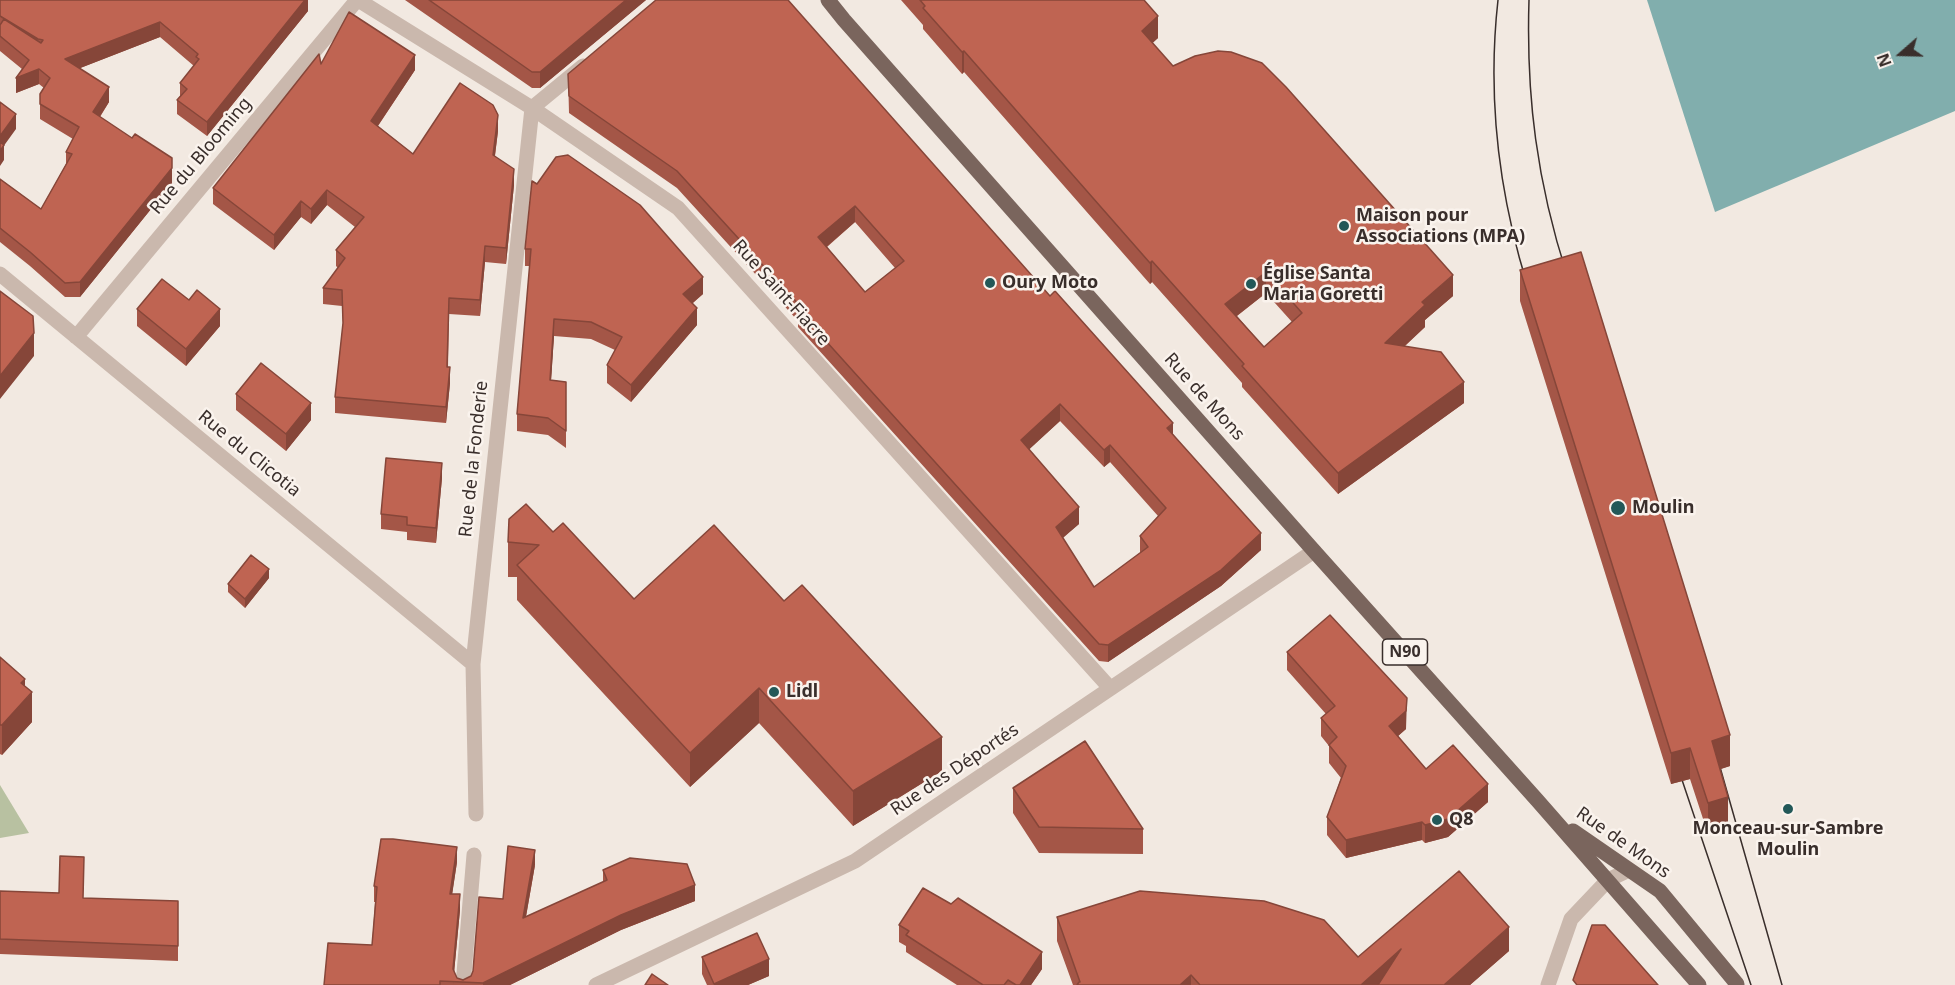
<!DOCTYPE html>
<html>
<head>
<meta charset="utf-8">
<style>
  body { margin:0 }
  #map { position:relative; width:1955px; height:985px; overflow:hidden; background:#f2e9e1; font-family:"Noto Sans",sans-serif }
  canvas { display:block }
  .north { position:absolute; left:1871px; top:24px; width:60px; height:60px; -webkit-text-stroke:4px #faf3ed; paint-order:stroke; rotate:250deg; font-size:16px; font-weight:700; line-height:24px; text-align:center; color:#392e2b }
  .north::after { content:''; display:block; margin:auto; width:21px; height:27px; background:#392e2b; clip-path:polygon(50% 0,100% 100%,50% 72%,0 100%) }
</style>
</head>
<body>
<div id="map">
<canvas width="1955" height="985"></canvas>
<div class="north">N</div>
</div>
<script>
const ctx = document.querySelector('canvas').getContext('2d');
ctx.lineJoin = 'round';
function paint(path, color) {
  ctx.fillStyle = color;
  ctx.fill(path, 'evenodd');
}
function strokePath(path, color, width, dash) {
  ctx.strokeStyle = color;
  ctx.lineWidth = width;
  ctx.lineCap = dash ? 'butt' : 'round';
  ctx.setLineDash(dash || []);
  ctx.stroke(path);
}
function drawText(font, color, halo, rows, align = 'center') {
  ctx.font = font + ' "Noto Sans",sans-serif';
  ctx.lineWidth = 5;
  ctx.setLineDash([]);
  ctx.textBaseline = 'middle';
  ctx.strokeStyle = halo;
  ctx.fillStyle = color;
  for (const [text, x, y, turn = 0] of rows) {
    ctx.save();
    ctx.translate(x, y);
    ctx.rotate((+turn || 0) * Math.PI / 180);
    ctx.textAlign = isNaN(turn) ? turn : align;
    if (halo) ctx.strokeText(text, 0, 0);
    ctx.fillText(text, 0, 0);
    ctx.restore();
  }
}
paint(new Path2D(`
  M0,785l29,48 -29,5z`), '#b8c1a1');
paint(new Path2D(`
  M1647,0h308v111l-240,101z`), '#81aead');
strokePath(new Path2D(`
  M358,0l174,108 146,100 432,480
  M0,274l473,390
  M76,337l281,-337
  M476,814l-3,-150 59,-556 51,-42
  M463,985l11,-130
  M596,985l259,-124 459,-310
  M1548,985l23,-66 37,-39 21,-10`), '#cab8ad', 15);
strokePath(new Path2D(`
  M828,0l16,20 470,531 223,249 162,185
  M1573,831l87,60 77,93`), '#7a655d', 15);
strokePath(new Path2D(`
  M1498,0c-11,98 0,190 29,284
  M1529,0c-3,97 8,182 38,275
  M1716,753l66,232
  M1677,765l74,220`), '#392e2b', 1.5);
paint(new Path2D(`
  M0,0h308v11l-101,125 -30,-22v-14l3,-4v-13l14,-17 -34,-29 -80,31 29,34 -9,15 72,66 -92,114h-15l-35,-31 -30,-24v-63l41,30 25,-45v-12l7,-13 -33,-20v-25l4,-6 -5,-4 -23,9 6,-24 -22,-18z
  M405,0h241l-106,88h-8z
  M901,0h243l14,38 -6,5 21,23 280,230 -28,24v7l-20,19 59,57 -126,91 -96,-107v-4l-90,-101 -2,2 -186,-212 -2,2 -39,-45v-4zM1266,293l26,29 -28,25 -27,-31z
  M321,64l94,6 -37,56 35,28 85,-23 -3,25 19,29 -8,79 -21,-2 -5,54 -31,-2 -1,53 2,16 -4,40 -111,-10v-16l8,-74 -1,-17 -19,-2v-16l15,-20 -2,-2v-16l19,-23 -28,-22 -16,19 -10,-7 -27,33 -61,-46v-16z
  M568,74l482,222 123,138 88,116 -40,36 -113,76 -9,-1 -301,-334v-6l-121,-133 -108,-75zM855,222l40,46 -30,24 -38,-45zM1060,421l44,46 6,-5 48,54 -18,20v17l-46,34 -32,-49 17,-14 -50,-75z
  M532,181l171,113 -10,9 4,22 -66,77 -24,-19v-18l8,-15 -24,-11 -37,-3 -3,44 15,2v66l-18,-13 -31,-4v-17l13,-148h-5v-17z
  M1520,270l210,496 -10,3 8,59 -20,6 -18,-55 -19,5 -151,-483z
  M137,309l83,17 -34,40 -49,-40z
  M236,394l75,26 -25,31 -50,-41z
  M442,478l-6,65 -29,-3v-8l-26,-3v-15z
  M553,532l81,67 150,2 158,170 -89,55 -94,-103 -69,64 -173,-187v-23h-9v-35z
  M269,578l-24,30 -17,-16v-8z
  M1287,652l119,77 -8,7 28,33 62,33 -40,35 -23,6 -3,-3 -76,18 -19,-23v-18l14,-39 -12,-15v-17l-8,-10v-18l5,-4 -39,-44z
  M0,657l25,29 7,36 -30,33 -2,-1z
  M1013,788l130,41v25l-104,-1 -26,-40z
  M457,862l-5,32 8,16 -6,62 3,6 6,2 8,-4 32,-77 32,-34 -9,52 77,-35v-12l92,31 -74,29 -111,55h-186l48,-40 3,-43h-1v-16z
  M84,872l-1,26 95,3v60l-178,-7v-63l59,2z
  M1057,917l301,40 151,-6 -39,34h-397l-16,-44z
  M899,925l143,44 -11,16h-74l-51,-33v-6l-7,-4z
  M702,957l67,19 -21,9h-41l-5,-11z`), '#a45647');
paint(new Path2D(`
  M305,0h3v11l-101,125v-14z
  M626,0h20l-106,88v-16z
  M1158,16v22l-16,15v-22z
  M160,22v15l-95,37v-15z
  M964,51v21l-2,2v-22z
  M415,55v15l-44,66v-15z
  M39,69v15l-23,9v-15z
  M109,87v15l-16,25v-15z
  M16,114v15l-13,18 1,-2v15l-4,6v-30z
  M498,115v16l-5,39v-15z
  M172,168v15l-92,114v-15z
  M514,169v16l-8,79v-16z
  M327,190v15l-16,19v-15z
  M301,201v16l-27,33v-15z
  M855,206v16l-37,32v-17z
  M485,246v16l-5,54v-16z
  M1152,261v21l-2,2v-21z
  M1266,272v21l-41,32v-21z
  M1453,275v21l-28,24v7l-40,37v-21l37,-41z
  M703,277v17l-20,17v-17z
  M697,308v17l-66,77v-17z
  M220,309v17l-34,40v-17z
  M554,319v17l-4,61v-17z
  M34,333v23l-34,43v-23z
  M450,367v16l-4,40v-16z
  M1464,382v21l-126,91v-21z
  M311,403v17l-25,31v-17z
  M1060,404v17l-39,36v-17z
  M1173,423v17l-6,-12z
  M1110,445v17l-6,5v-17z
  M442,463v15l-6,65v-15z
  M1079,507v17l-23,20v-17z
  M1261,533v17l-40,36 -113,76v-17z
  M269,569v9l-24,30v-9z
  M25,679v21l7,-8v30l-30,33v-30l19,-42z
  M759,688v35l-69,64v-34z
  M1407,698l-1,31 -17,15v-18z
  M1730,735v31l-18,6v-31z
  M942,737v34l-89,55v-35z
  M1690,748v31l-19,5v-31z
  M1488,784v18l-40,35 -23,6v-18z
  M1728,797v31l-20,6v-31z
  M1422,822v18l-76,18v-18z
  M457,847v15l-7,47v-15z
  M535,850v15l-12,68v-15z
  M695,885v16l-74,29 -111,55h-27v-2l138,-68z
  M460,894v16l-7,74v-15z
  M1509,927v24l-39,34h-26z
  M1401,949l-14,36h-26z
  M1042,952v17l-11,16h-11z
  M769,959v17l-21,9h-34v-1z
  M1191,975v10h-11z`), '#864639');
const building = new Path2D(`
  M0,0h305l-98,122 -30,-22 10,-11 -7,-6 19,-24 -3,-2 2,-3 -38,-32 -95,37 44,28 -16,25 39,26 3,-4 37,24v10l-92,114 -15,1 -35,-31 -30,-24v-49l41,30 31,-55 -6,-2 13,-25 -39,-23v-10l10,-16 -11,-9 -23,9 13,-18 -29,-24v-11l4,-6 37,24 2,-3 -5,-1 -38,-23z
  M429,0h197l-86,72h-8z
  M656,0h132l262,296 5,-5 118,132 -6,5 94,105 -40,37 -113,75 -9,-1 -301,-334 3,-3 -124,-136 -108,-75 -1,-22zM855,206l49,55 -39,31 -47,-55zM1060,404l44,46 6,-5 56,63 -26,28 8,11 -54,40 -38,-60 23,-20 -58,-67z
  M920,0h224l14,16 -16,15 31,35 22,-10 23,-5 13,1 31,11 24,24 167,188 -31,27 3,3 -40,38 56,9 23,30 -126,91 -96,-107 2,-2 -92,-103 -2,2 -186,-212 -2,1 -39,-44 2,-2zM1266,272l36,41 -38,34 -39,-43z
  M349,12l66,43 -44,66 42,33 47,-71 33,22 5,10 -5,40 21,14 -8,79 -21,-2 -5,54 -31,-2 -2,69h3l-4,40 -111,-10 8,-74 -1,-33 -19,-2 22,-30 -9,-8 28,-33 -37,-27 -16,19 -10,-8 -27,34 -61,-47 106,-134 2,10z
  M0,102l16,12 -16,22z
  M0,142l4,3 -4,6z
  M568,155l72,50 63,72 -20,17 14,14 -66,77 -24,-20 15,-28 -31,-15 -37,-3 -4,61 16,2v49l-18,-13 -31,-4 14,-165h-6l7,-68 5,3 19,-27z
  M1581,252l149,483 -18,6 16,56 -20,6 -18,-55 -19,5 -151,-483z
  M162,279l27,21 8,-10 23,19 -34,40 -49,-40z
  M0,291l33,25 1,17 -34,43z
  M261,363l50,40 -25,31 -50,-40z
  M386,458l56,5 -6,65 -29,-3v-8l-26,-3z
  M526,504l27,28 10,-9 71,76 80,-74 70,76 18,-16 140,152 -89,54 -94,-103 -69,65 -173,-188 22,-20 -31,-3 1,-23z
  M251,555l18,14 -24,30 -17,-15z
  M1330,615l77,83 -1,13 -17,15 37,43 27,-24 35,39 -40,35 -23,6 -3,-3 -76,18 -19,-23 19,-51 -17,-21 8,-8 -16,-19 14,-12 -48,-54z
  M0,657l25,22 -4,4 11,9 -30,33h-2z
  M1085,741l58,88 -104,-2 -26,-39z
  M381,839h12l64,8 -7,47h10l-7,75 4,9 6,2 8,-4 2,-5 6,-74 24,2 5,-53 27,4 -12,68 84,-38 -4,-10 27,-12 57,6 8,21 -74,30 -138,68 -43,-2v4h-116l4,-42 44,2 5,-58 -3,-1z
  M60,856l24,1 -1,41 95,3v45l-178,-7v-48l59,2z
  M1459,871l50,56 -65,58h-66l23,-36 -40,36h-161l-9,-10 -11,10h-103l2,-3h1l-23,-65 83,-26 124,10 60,19 34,37z
  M923,888l28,16 7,-6 84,54 -22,33h-4l-8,-5 -4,5h-21l-77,-50 3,-4 -10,-6z
  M1592,925h13l53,60h-81l-4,-5z
  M757,933l12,26 -55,25 -12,-27z
  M652,974l16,11h-23z`);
paint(building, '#bf6452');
strokePath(building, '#864639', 1.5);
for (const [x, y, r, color] of [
  [1344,226,6,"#235858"],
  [990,283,6,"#235858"],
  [1251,284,6,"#235858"],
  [1618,508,8,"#235858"],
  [774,692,6,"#235858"],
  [1788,809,6,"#235858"],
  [1437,820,6,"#235858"]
]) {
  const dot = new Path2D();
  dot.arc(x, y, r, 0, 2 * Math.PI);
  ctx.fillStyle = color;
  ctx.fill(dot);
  strokePath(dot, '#faf3ed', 2);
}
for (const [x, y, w] of [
  [1405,652,45]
]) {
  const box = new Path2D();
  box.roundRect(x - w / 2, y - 13, w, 26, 4.5);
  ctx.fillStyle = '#faf3ed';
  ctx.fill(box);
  strokePath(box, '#392e2b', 1.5);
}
drawText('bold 16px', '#392e2b', null, [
  ["N90",1405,652]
]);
drawText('18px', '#392e2b', '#faf3ed', [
  ["Rue du Blooming",201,156,-50],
  ["Rue Saint-Fiacre",781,293,48],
  ["Rue de Mons",1204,397,48],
  ["Rue du Clicotia",249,454,39],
  ["Rue de la Fonderie",474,459,-84],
  ["Rue des Déportés",955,770,-34],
  ["Rue de Mons",1623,843,35]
]);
drawText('bold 18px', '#392e2b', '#faf3ed', [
  ["Maison pour",1356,216],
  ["Associations (MPA)",1356,237],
  ["Église Santa",1263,274],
  ["Maria Goretti",1263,295],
  ["Oury Moto",1002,283],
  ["Moulin",1632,508],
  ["Lidl",786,692],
  ["Q8",1449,820],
  ["Monceau-sur-Sambre",1788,829,"center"],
  ["Moulin",1788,850,"center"]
], 'left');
</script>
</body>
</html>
